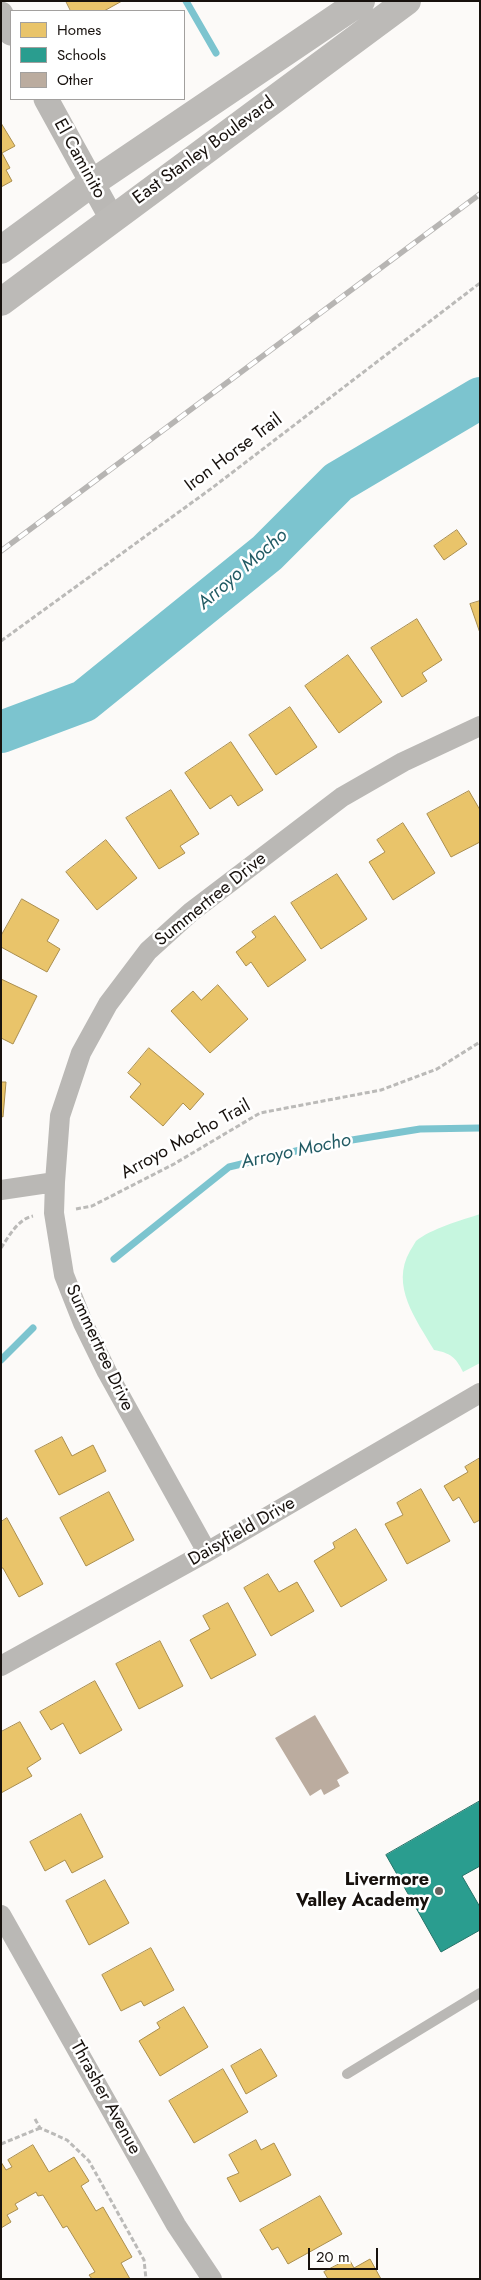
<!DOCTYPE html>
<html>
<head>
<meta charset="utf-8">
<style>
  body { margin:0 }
  #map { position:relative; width:481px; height:2280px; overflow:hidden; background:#fcfaf8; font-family:Jost,sans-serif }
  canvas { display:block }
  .frame { position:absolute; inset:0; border:2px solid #17110d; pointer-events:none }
  .legend { position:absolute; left:10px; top:10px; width:175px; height:90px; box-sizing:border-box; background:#fff; border:1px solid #a2a09e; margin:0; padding:6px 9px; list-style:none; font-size:15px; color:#17110d }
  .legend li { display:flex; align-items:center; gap:10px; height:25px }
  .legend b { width:25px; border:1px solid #a2a09e }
  .scale { position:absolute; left:308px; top:2248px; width:70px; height:22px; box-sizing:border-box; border:2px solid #17110d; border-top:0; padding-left:6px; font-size:15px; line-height:18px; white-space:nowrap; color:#17110d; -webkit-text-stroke:4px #fff; paint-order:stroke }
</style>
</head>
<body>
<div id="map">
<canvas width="481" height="2280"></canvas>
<div class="frame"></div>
<ul class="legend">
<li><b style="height:14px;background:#e9c46a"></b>Homes</li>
<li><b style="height:14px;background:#2a9d8f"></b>Schools</li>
<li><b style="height:14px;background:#bbac9f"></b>Other</li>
</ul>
<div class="scale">20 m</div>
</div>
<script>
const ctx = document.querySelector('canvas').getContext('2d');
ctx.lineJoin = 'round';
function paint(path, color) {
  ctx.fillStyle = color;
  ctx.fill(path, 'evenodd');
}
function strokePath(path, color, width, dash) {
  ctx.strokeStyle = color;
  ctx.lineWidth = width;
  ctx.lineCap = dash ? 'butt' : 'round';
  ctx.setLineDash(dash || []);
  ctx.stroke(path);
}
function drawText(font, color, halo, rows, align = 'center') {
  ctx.font = font + ' Jost,sans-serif';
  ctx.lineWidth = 5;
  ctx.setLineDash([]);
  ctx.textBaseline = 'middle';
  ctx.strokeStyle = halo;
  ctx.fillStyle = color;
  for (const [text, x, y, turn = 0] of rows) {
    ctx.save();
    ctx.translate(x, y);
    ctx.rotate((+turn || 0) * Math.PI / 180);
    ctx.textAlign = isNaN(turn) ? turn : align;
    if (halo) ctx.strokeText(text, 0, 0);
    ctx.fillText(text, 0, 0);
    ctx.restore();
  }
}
paint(new Path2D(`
  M480,1214v149l-17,9c-7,-15 -13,-19 -29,-22 -18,-31 -44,-64 -24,-99 2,-3 4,-7 6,-10 14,-12 46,-21 64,-27z`), '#c6f6df');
const homes = new Path2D(`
  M66,1h56l-18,10h-33z
  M1,123l14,23 -13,7 8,15 -4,2 6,11 -11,6z
  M457,530l10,14 -23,16 -10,-14z
  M480,601v32l-10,-29z
  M417,619l25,41 -20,13 5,8 -25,16 -31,-49z
  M348,655l34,47 -43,31 -34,-47z
  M290,707l27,40 -41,28 -27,-40z
  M231,742l32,48 -25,16 -7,-11 -21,14 -25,-36z
  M171,790l28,44 -19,12 5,7 -26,16 -33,-51z
  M469,791l11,19v32l-29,15 -24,-43z
  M403,823l32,50 -42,27 -24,-38 16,-10 -8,-12z
  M106,840l31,38 -40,32 -31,-38z
  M337,874l30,45 -46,30 -30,-46z
  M22,899l37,21 -12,21 13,8 -13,23 -46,-25v-11z
  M275,916l31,44 -38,27 -17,-25 -5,4 -10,-14 20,-15 -4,-5z
  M1,979l36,17 -24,48 -12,-6z
  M218,985l30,34 -38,34 -39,-42 22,-20 8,9z
  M149,1048l55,46 -14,16 -7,-7 -20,23 -33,-29 11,-13 -13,-11z
  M1,1082h5l-3,35 -2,-1z
  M62,1437l10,19 21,-11 13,26 -47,24 -24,-44z
  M480,1458v62l-6,3 -15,-26 -6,4 -9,-15 24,-14 -3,-5z
  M421,1489l29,52 -43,23 -22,-40 18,-9 -6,-12z
  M109,1492l25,48 -48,26 -26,-48z
  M7,1518l36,66 -24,13 -16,-29h-2v-46z
  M356,1529l31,51 -46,27 -27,-46 21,-13 -2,-5z
  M268,1574l11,18 18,-10 17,29 -43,25 -27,-48z
  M228,1603l28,52 -45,24 -21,-39 20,-11 -7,-13z
  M160,1641l23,45 -44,23 -23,-45z
  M95,1681l27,49 -42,24 -17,-31 -12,7 -11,-18z
  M20,1722l21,37 -14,9 5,8 -31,17v-61z
  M81,1814l22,43 -31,16 -7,-13 -20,11 -15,-29z
  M105,1880l24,43 -40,22 -23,-44z
  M151,1948l23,42 -30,16 -3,-5 -20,10 -19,-36z
  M184,2007l24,40 -48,29 -21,-35 21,-13 -3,-5z
  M261,2049l16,27 -31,18 -15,-28z
  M223,2069l25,43 -54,31 -25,-42z
  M256,2140l5,10 13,-7 17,32 -51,27 -13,-24 12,-5 -10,-18z
  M33,2145l16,27 25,-15 15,24 -8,5 15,25 7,-4 29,50 -11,6 9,16h-38l-3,-4 6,-3 -28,-46 -4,2 -20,-33 -5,1 -2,-4 -21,12 3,5 -11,6 4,7 -10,6v-66l5,8 6,-3 -4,-7z
  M320,2196l22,38 -54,30 -10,-17 -6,3 -12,-20z
  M349,2259l5,9 16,-9 11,20h-53l-4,-7z`);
paint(homes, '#e9c46a');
strokePath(homes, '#aa8e4e', 1);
const schools = new Path2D(`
  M480,1801v65l-18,10 18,31v23l-39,22 -55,-97z`);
paint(schools, '#2a9d8f');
strokePath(schools, '#247368', 1);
strokePath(new Path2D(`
  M186,1l30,52
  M114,1259l115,-92 92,-22 99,-16 60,-1
  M1,1360l32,-32`), '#7cc4cf', 7);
strokePath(new Path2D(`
  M1,732l83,-31 183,-148 71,-71 142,-84`), '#7cc4cf', 42);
paint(new Path2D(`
  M315,1715l34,58 -12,7 3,6 -16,9 -3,-6 -11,7 -35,-58z`), '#bbac9f');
strokePath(new Path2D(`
  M1,641l211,-153 268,-205
  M76,1209l16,-3 82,-42 86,-51 121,-23 56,-21 43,-27
  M1,1248c8,-12 17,-29 32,-32
  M35,2119l5,9 27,12 22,21 55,99 2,19
  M1,2144l39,-16`), '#bbbab8', 3, [5, 2.5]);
strokePath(new Path2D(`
  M347,2074l133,-81`), '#bab8b5', 10);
strokePath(new Path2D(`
  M1,1190l54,-8
  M207,1552l-100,-180 -24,-49 -19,-48 -10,-62 1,-31 5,-66 21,-63 27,-49 40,-53 43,-39 151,-115 61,-35 77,-36
  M1,1666l206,-114 273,-159
  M1,1915l175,310 36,54`), '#bab8b5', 20);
strokePath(new Path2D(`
  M1,14l10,19
  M46,99l66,120`), '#bab8b5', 25);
strokePath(new Path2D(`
  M1,250l91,-67 269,-182
  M1,302l406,-301`), '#bcbab7', 28);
const rail = new Path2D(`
  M1,551l479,-357`);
strokePath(rail, '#b7b5b3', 5.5);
strokePath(rail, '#fff', 4, [11]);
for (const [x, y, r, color] of [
  [439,1891,5,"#67635f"]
]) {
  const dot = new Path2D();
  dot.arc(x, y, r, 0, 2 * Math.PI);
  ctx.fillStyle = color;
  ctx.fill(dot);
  strokePath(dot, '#fff', 2);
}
drawText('18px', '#17110d', '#fff', [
  ["East Stanley Boulevard",204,151,-36],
  ["El Caminito",79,159,61],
  ["Iron Horse Trail",234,453,-37],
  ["Summertree Drive",211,900,-39],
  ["Arroyo Mocho Trail",186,1140,-29],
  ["Summertree Drive",99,1348,65],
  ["Daisyfield Drive",242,1532,-30],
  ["Thrasher Avenue",105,2098,61]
]);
drawText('bold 18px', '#17110d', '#fff', [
  ["Livermore",429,1881],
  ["Valley Academy",429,1902]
], 'right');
drawText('italic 19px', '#225b64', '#fff', [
  ["Arroyo Mocho",243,570,-41],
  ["Arroyo Mocho",296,1152,-12]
]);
</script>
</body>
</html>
